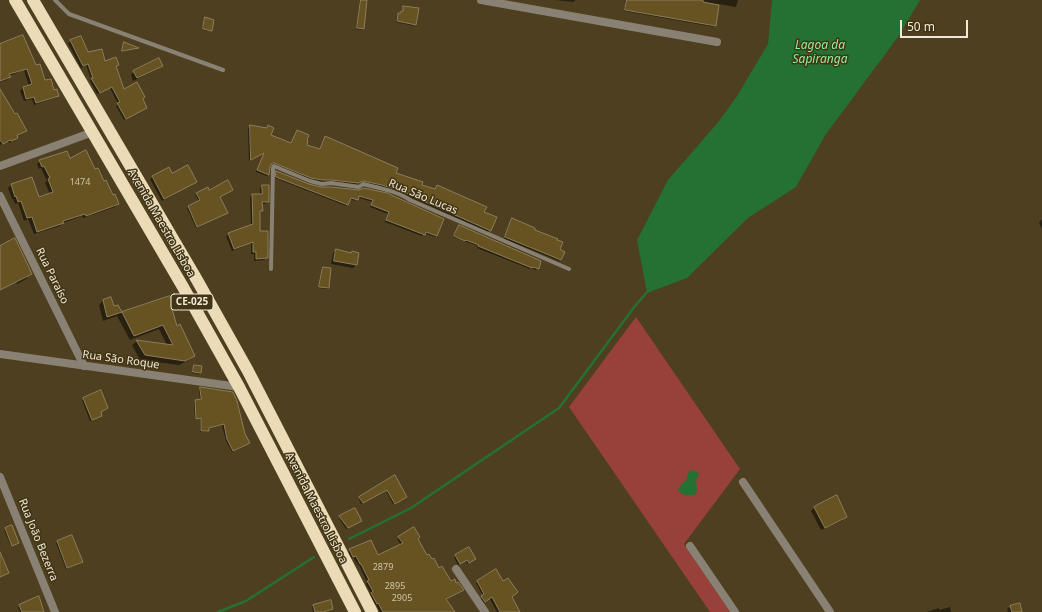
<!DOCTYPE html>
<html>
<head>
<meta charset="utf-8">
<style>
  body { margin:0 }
  #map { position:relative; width:1042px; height:612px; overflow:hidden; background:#4d3f1f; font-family:"Noto Sans",sans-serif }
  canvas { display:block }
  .scale { position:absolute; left:900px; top:20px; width:68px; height:18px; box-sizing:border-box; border:2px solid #f0e8d6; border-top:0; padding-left:5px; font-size:12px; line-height:14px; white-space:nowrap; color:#f0e8d6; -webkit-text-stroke:3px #423515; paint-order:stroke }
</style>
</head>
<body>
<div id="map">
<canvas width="1042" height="612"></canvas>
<div class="scale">50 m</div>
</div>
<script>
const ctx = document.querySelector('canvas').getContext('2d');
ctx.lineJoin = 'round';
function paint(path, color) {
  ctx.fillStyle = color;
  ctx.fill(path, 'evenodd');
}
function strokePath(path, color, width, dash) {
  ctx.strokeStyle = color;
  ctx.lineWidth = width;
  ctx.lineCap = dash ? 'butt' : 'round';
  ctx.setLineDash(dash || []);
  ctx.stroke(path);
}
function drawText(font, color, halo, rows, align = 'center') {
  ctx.font = font + ' "Noto Sans",sans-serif';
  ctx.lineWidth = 3;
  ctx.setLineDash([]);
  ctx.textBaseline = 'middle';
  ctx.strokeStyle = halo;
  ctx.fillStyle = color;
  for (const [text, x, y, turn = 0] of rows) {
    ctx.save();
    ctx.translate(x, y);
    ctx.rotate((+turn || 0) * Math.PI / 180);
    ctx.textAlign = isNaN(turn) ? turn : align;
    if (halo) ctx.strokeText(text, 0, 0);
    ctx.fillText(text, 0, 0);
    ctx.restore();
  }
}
paint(new Path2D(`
  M636,317l104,152 -56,75 46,68h-20l-141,-205z`), '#97413a');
paint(new Path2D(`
  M772,0h148l-22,37 -72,97 -30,53 -48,31 -61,60 -40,15 -10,-53 31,-60 52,-60 17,-24 31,-52z
  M694,470l5,4 -3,7 1,8 -1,5c-6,2 -14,2 -18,-4l1,-3 7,-7 3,-9z`), '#257033');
paint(new Path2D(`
  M361,0h5l-3,28 -1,2 -6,-1z
  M555,0h20l-1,2z
  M626,0h112l-2,7 -18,-3 -3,21 -1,2 -90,-16z
  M404,7l11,18 -1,1 -18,-4 1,-7 5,-4z
  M205,18l6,12 -2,1 -7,-1z
  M81,37l7,16 16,9 14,3 -3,2 8,23 19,9 2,10 -20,11 -8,-14 2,-2 -8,-16 -13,6 -7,-13 1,-2 -5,-14 -5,3 -13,-25z
  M124,43l13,5 -15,3z
  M0,45l36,22 8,15 14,13 -3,3 -21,7 -2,-6 -8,2 -4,-10 3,-3 6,-2 -5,-16 -15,6v1l-2,3 -7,2z
  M162,66l-4,3 -25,12 -2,-6 3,-4z
  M0,96l25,35 -9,5 1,1 -2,2 -6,4 -1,-2 -8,4z
  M268,126l2,9 20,9 7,-13 9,15 13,4 6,-13 70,37 25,12 15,4 2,-4 46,26 13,6 -8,14 -89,-40 -19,-6 -19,-4 -5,2 -27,-3 -9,1 -11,-3 -37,-15 -3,2 -1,9 -1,1 -11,-4 8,-19 -15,8 -1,-33 2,-1 16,2z
  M69,159l26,11 23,34 -3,3 -32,11 -1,-2 -19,7 -3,3 -26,8 -6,-15 -4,2 -6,-18 -3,1 -2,-5h-1l-4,-11 3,-3 20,-7 7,20 12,-4 -5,-11 2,-2 -6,-13 -2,1 -2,-5 3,-3z
  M169,168l3,6 24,8 -34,19 -12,-22z
  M277,172l31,13 13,3 38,4 78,44 -2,1 -11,-4 -2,3 -37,-14 3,-8 -18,-7 2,-5 -15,-5 -2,4 -5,-2 -4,7 -71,-28z
  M262,186l6,15 -2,3h-5l1,7 -3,2v19l8,26 -3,2 -10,1v-7h-3v-11l-19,8 -6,-15 3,-2 22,-8 -1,-29 2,-2h8v-7z
  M209,192l10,5 8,16 -31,15 -9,-20 12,-7 -4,-6 2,-1z
  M512,219l22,12 27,29 -2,1 -55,-22z
  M1042,219v10l-3,-6z
  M459,226l79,42 -2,2 -5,-2 -1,1 -53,-21 1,-2 -25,-9z
  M0,247l31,27 -5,5 -9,5 -2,-6 -15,2z
  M336,250l20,15 -3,3 -22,-4 2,-11z
  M324,268l6,1 -2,19 -1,1 -9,-1z
  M169,297l2,13 5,17 18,29 -5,4 -10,5 -39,-5 -8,-15 5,-4 30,4 -8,-16 -29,11 -13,-24 -14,5 -4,-16 4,-4 7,-3 4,9 4,-1 3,7z
  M194,366l6,7 -1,1 -7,-1z
  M201,388l46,56 -15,8 -6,-11 -4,-16 -14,4 -1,3h-7v-13h-5l-1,-17 6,-2 -1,-10z
  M101,392l6,16 -7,4v5l-10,4 -8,-21z
  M395,477l9,22 -11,5 -7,-14 -25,14 -2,-5 1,-2z
  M815,507l31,9 -3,4 -22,10 -10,-19z
  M340,517l19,5 -13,7 -7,-11z
  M11,526l5,18 -5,2 -7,-16z
  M399,537l18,2 10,17 33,36 -15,8 9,12h-74l-4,-8 -2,1 -5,-10 2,-2 -5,-9 1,-2 -8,-17h-1l-5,-8 -2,1 -3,-6 2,-2 28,7 23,-12 -4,-6z
  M57,542l25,20 -16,7 -10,-26z
  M468,548l5,12 -6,4 -1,-4 -8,5 -4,-8z
  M478,581l33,16 7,15h-21l-7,-13 -7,4 -3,-4 3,-3 -7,-13z
  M330,601l2,8 -1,1 -6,2h-12l-1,-5 1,-1z
  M1019,604l2,8h-13l-1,-3 2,-1z
  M19,606l24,6h-23l-2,-5z
  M950,607l1,5h-24l12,-4v2z`), '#0007');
strokePath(new Path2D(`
  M349,539l62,-31 148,-100 76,-102 14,-16
  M218,612l28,-11 68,-44`), '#257033', 2.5);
const building = new Path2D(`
  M361,0h6l-3,29 -7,-1z
  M627,0h76v2l16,3 -3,21 -91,-16z
  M403,6l16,2 -3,17 -19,-4 1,-8h3v-2h2z
  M205,17l9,3 -2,11 -9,-2z
  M23,35l13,30 4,-1 5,16 6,-1 3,11 3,-1 2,7 -23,7 -2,-6 -8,2 -3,-12 9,-3 -5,-15 -18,5 2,3 -11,4v-37z
  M81,36l7,16 14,-3 3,12 11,-4 3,8 -3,1 8,23 13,-7 8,15 -2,2 4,9 -21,11 -9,-16 3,-1 -8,-15 -12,6 -9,-15h2l-5,-14 -5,2 -13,-26z
  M124,42l15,6 -17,3z
  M159,58l4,8 -26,12 -4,-7z
  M0,89l15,25 2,-1 10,18 -10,4 1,3 -7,3 -1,-1 -7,4 -3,-4z
  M250,125l17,3 1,-3 6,3 -3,7 20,8 6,-13 12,5 -2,5 1,1 -1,4 13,4 5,-13 73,32 -2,5 27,9 -1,3 13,4 2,-4 50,22 -3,5 13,5 -6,14 -90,-40 -19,-6 -19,-4 -5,2 -27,-3h-9l-11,-2 -37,-15h-2l-2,4 -1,8 -12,-5 7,-17 -13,7z
  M86,150l9,19 3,-1 6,13 2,-1 7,15 2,-1 4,10 -33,12 -1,-2 -22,7 1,2 -27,9 -5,-15 -5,1 -6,-17 -3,1 -2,-6 -1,1 -4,-13 21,-7 7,20 14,-5 -5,-13 2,-1 -6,-12 -2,1 -3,-7 28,-9 3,7z
  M188,165l9,17 -33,17 -12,-23 17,-9 3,6z
  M276,171l33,13 12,3h10l28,3 5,-2 23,5 57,26 -7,17 -11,-4 -1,3 -39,-15 3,-8 -18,-7 2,-5 -14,-4 -1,4 -7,-2 -3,7 -72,-28z
  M228,180l5,10 -13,7 8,16 -31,14 -9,-21 12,-6 -4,-7 12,-6 1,3z
  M262,185h7v17h-7l1,9h-3v20h8v27l-12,1v-7h-3v-10l-19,7 -6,-16 25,-9 -1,-30h10z
  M512,218l23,10v2l23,9 -1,1 6,2 -3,7 5,3 -4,8 -56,-23z
  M459,225l82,36 -2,8 -6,-2 -1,1 -54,-22 1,-1 -13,-5 -1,1 -11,-5z
  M15,238l17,36 -32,16v-44z
  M336,249l15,4 1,-2 7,2 -2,12 -23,-4z
  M323,267l8,1 -2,20 -10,-1z
  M170,296l4,12 -2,1 5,17 3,-2 15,32 -10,5 -40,-6 -9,-15 37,5 -10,-20 -29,11 -12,-24z
  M111,297l3,9 4,-1 4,7 -15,5 -4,-17z
  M194,365l8,1 -1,7 -8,-1z
  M200,387l33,5 4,9 8,33 5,9 -17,8 -6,-12 -3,-15 -15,4v3h-8v-13l-5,1 -1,-19 6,-1z
  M101,390l7,18 -7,4 1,4 -10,4 -9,-22z
  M395,475l12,22 -12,7 -8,-14 -24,13 -4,-6z
  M837,495l10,22 -22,11 -11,-21z
  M355,508l7,13 -14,7 -9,-12z
  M12,525l7,18 -7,3 -7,-18z
  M414,527l6,10 -2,2 9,16 2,-1 3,5 2,-1 5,10 3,-2 9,15 4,-2 1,4 2,-1 6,8 -18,9 9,13h-72l-5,-9 -1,1 -6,-11 2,-2 -6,-10 2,-1 -8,-16h-1l-4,-8 -3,1 -4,-8 22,-9 7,15 25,-12 -5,-6z
  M72,535l11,27 -16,6 -10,-27z
  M469,547l7,12 -7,4 -2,-3 -7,4 -5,-9z
  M0,552l9,21 -9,4z
  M496,569l7,12 5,-3 10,14 -6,5 8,15h-20l-8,-15 -7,5 -4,-6 3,-2 -7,-13z
  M39,596l5,16h-22l-3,-7z
  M331,600l2,9 -10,3h-8l-2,-7z
  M1020,603l2,9h-10l-2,-6z`);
paint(building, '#675322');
strokePath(building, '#8c7d5b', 1);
strokePath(new Path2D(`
  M55,0l14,14 154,56
  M271,269l2,-101 1,-2 36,15 12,3 9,-1 28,4 4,-3c16,4 34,7 47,16l159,69`), '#898274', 4);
strokePath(new Path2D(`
  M481,0l236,42
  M0,166l93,-34
  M0,196l84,170
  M0,354l239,33
  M0,477l55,135
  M743,482l87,130
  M690,546l45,66
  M456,569l29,43`), '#898274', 8);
strokePath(new Path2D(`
  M15,0l168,287 56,100 116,225
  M33,0l164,280 51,91 124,241`), '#ebdbb7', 12);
drawText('9px', '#cec3a9', null, [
  ["1474",80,182],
  ["2879",383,567],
  ["2895",395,586],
  ["2905",402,598]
]);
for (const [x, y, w] of [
  [192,302,42]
]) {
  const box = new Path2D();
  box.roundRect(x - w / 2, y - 8, w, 16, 3);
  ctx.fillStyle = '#423515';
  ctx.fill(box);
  strokePath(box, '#f0e8d6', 1);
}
drawText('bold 10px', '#f0e8d6', null, [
  ["CE-025",192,302]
]);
drawText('11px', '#f0e8d6', '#423515', [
  ["Rua São Lucas",423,197,23],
  ["Avenida Maestro Lisboa",161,223,60],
  ["Rua Paraíso",52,276,64],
  ["Rua São Roque",121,360,8],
  ["Avenida Maestro Lisboa",316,508,63],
  ["Rua João Bezerra",38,540,68]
]);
drawText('italic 12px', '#8ff09b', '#423515', [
  ["Lagoa da",820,46],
  ["Sapiranga",820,60]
]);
</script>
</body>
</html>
